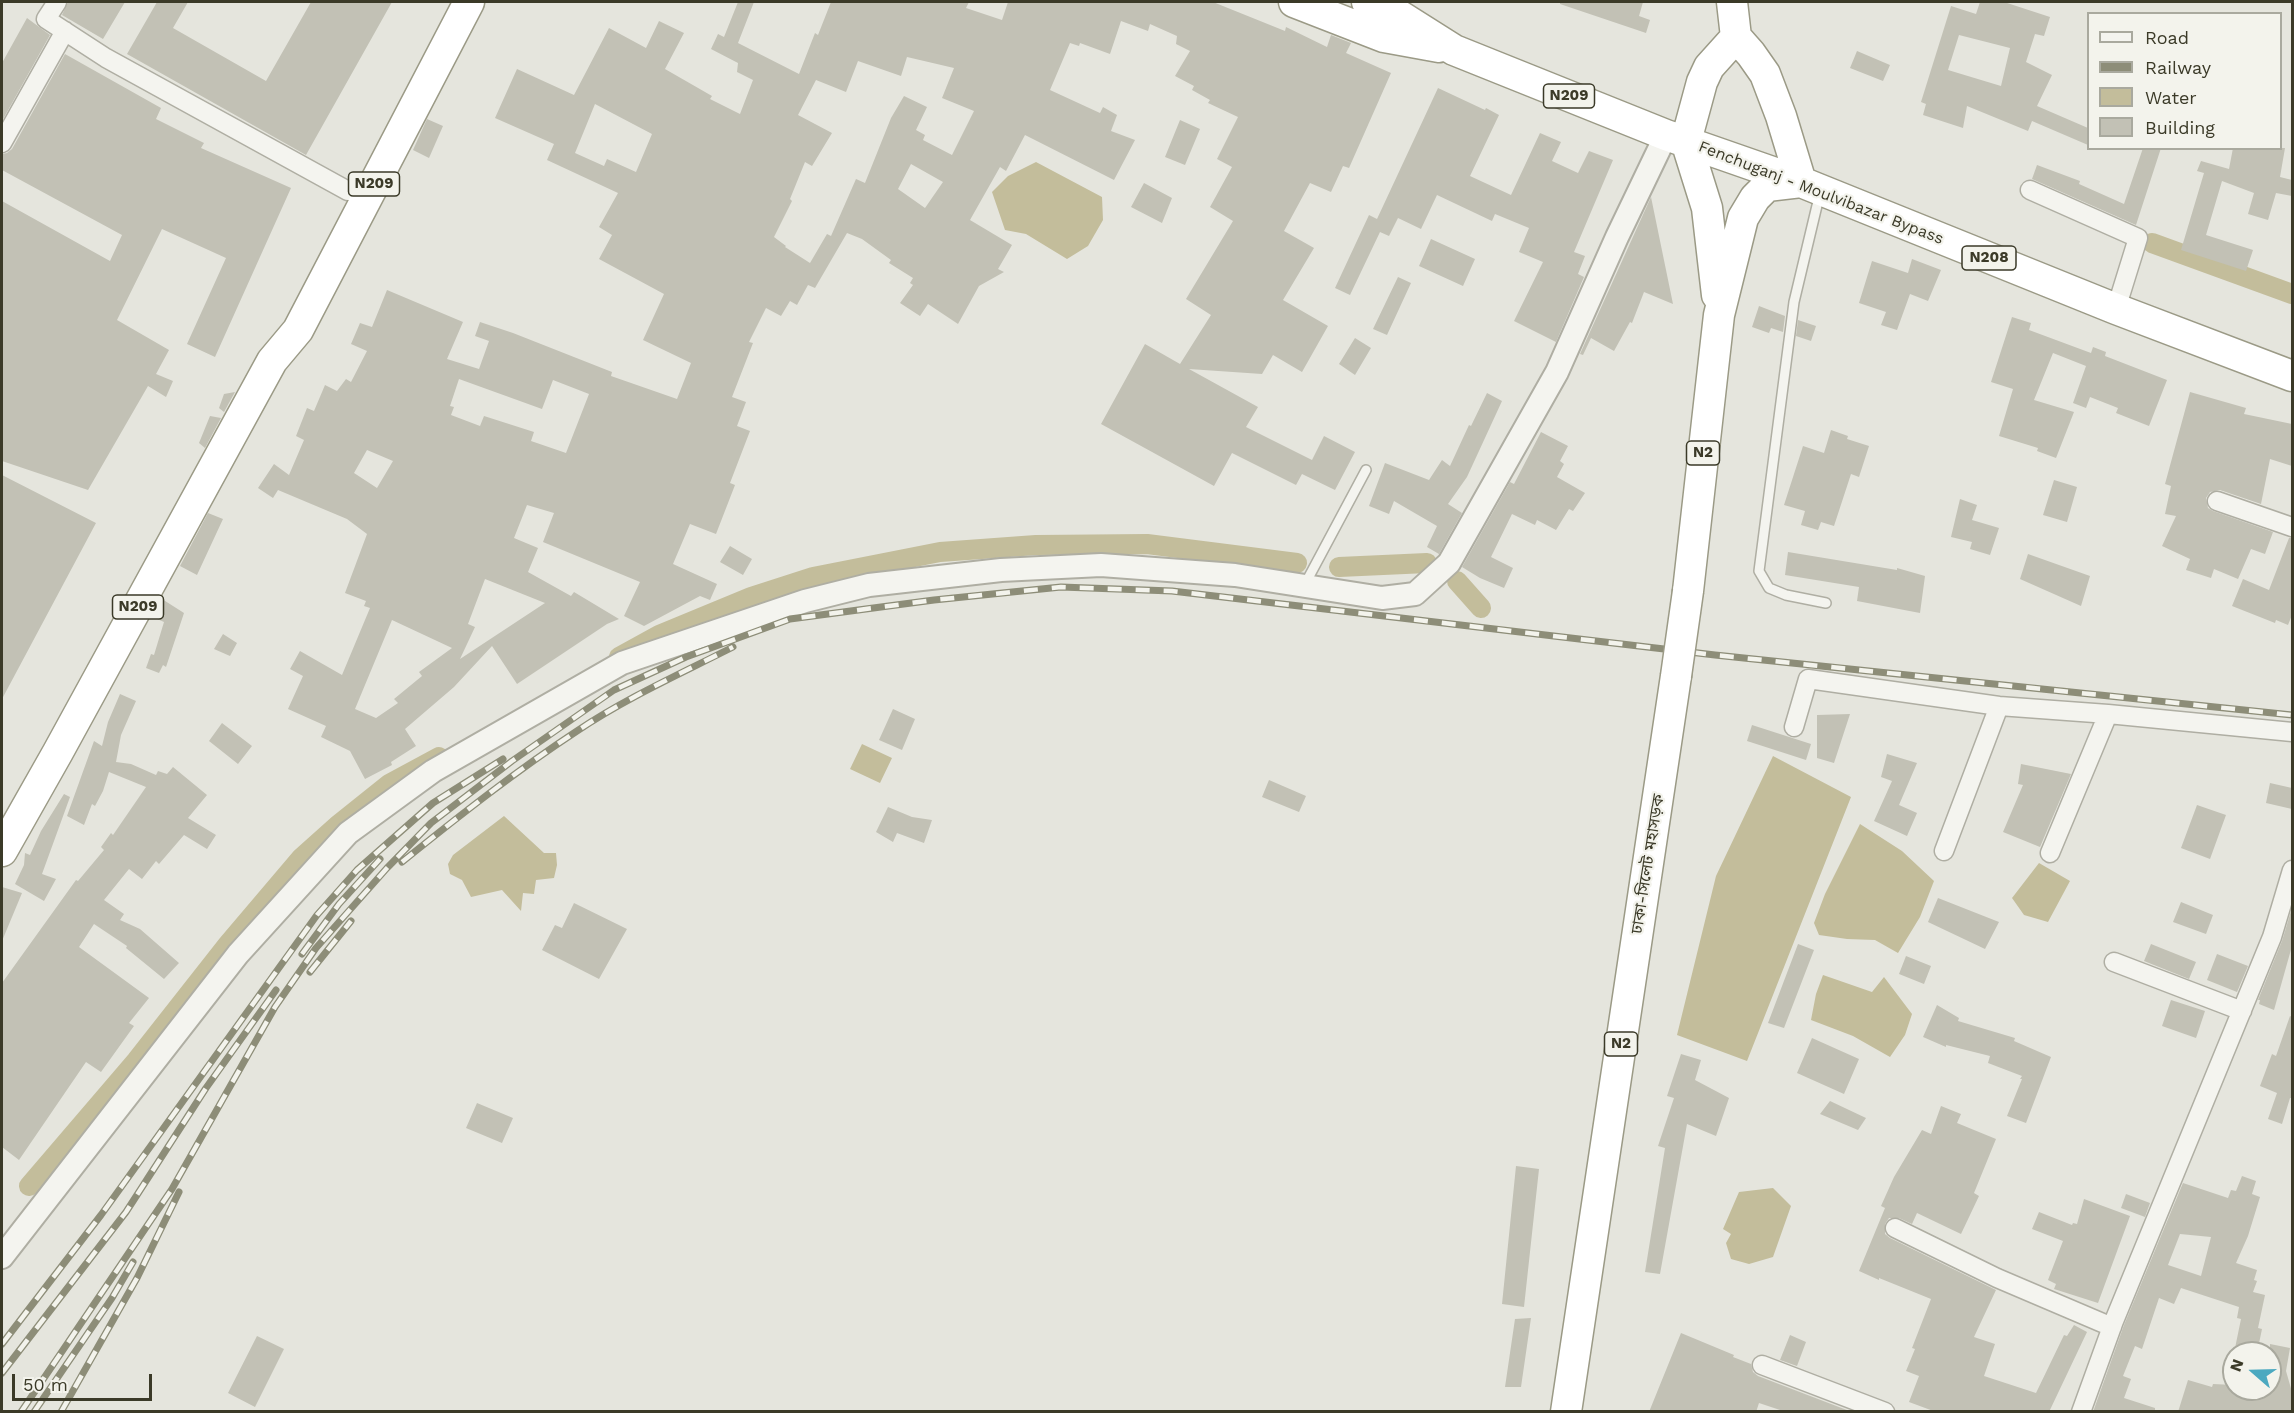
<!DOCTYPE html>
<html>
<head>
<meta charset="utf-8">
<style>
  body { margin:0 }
  #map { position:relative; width:2294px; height:1413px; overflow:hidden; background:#e5e5dd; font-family:"Work Sans",sans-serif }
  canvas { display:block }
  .frame { position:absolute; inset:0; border:3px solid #3b3a28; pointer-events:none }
  .legend { position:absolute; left:2087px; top:12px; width:195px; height:138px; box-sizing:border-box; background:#f3f3ec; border:2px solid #a9a99e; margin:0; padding:8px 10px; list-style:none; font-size:18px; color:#3b3a28 }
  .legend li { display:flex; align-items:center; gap:12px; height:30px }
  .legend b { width:30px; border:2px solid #a9a99e }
  .north { position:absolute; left:2222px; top:1341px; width:60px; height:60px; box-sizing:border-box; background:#f3f3ec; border:2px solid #a9a99e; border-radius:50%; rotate:290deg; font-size:16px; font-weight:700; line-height:24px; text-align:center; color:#3b3a28 }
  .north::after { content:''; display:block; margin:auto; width:21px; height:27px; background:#4ca9c0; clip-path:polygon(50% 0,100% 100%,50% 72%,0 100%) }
  .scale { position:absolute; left:12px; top:1374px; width:140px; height:27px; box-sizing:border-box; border:3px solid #3b3a28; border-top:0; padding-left:8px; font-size:18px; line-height:21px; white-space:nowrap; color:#3b3a28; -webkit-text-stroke:4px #f3f3ec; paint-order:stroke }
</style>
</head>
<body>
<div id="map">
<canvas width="2294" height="1413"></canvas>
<div class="frame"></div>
<ul class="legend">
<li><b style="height:8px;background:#f4f4ef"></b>Road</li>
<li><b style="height:8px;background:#8d8d78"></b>Railway</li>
<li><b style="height:16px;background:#c3bd9b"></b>Water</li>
<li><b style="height:16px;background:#c2c1b5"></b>Building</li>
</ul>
<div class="north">N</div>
<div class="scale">50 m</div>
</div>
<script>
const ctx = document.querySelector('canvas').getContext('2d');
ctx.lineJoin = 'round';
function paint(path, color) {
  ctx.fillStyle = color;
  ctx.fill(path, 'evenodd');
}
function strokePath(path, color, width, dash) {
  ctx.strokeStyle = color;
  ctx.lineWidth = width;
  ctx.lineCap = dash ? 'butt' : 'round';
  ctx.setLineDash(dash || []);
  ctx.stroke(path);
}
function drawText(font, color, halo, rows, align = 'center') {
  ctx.font = font + ' "Work Sans","Noto Sans Bengali",sans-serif';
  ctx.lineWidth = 4.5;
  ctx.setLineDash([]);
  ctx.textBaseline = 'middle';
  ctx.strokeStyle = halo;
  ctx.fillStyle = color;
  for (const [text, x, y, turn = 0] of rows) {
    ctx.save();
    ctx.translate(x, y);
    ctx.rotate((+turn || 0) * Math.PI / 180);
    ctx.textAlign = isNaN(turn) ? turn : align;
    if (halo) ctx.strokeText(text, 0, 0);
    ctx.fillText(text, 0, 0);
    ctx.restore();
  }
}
paint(new Path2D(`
  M1036,162l66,35 1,23 -15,26 -21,13 -41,-25 -21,-4 -13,-38 16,-16z
  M862,744l30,14 -12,25 -30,-14z
  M1773,756l78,41 -104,264 -70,-26 39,-159z
  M504,816l40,37h12l1,12 -3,13 -18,2 -2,14 -11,-1 -2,18 -19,-21 -31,7 -9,-17 -12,-6 -2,-10 5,-9z
  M1860,824l42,27 32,30 -14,36 -22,36 -23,-13 -28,-1 -28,-4 -5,-12 11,-29z
  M2039,863l31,18 -22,41 -24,-7 -12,-17z
  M1823,975l49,17 12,-15 28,37 -7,21 -15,22 -37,-21 -42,-16 5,-26z
  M1773,1188l18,18 -18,51 -24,7 -18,-5 -5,-16 5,-9 -8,-5 16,-37z`), '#c3bd9b');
strokePath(new Path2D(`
  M2152,243l140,51
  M1339,567l88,-4
  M1457,581l24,27
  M619,657l40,-22 92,-38 62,-20 127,-25 96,-7 111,-1 150,19
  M29,1186l107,-125 92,-117 73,-86 38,-34 50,-40 50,-27`), '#c3bd9b', 20);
paint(new Path2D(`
  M68,2h57l-22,37 -41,-24z
  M157,2h31l-15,26 93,53 45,-79h81l-86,153 -179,-101z
  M738,2h16l-16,41 61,31 16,-41 3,2 13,-33h138l-3,6 36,12 6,-18h205l72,29 1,-4 41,20 4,-12 20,8 -5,10 45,20 -42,95 -6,-2 -12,26 -21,-9 -26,48 30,17 -31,52 45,26 -26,46 -29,-17 -11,19 -73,-5 69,38 -12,20 66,33 12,-24 31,16 -20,38 -33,-16 -6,11 -64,-32 -18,33 -113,-62 44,-80 35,20 31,-49 -25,-16 47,-78 -23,-14 22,-40 -15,-8 21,-42 -30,-14 2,-3 -18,-10 2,-4 -19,-10 15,-25 -14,-7 1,-8 -27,-12 -2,7 -27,-10 -11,33 -30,-11 -1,3 -9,-3 -20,47 50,23 3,-6 14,8 -6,16 24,9 -21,40 -89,-45 -19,36 -6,-4 -30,53 42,25 -14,24 6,3 -25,14 -21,38 -30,-20 -8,12 -20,-13 13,-18 -3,-2 3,-5 -24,-15 2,-3 -29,-21 -15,-6 -32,55 -7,-3 -11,20 -7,-4 -9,15 -15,-8 -17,34 4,1 -21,54 14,5 -9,24 13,5 -20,52 5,2 -19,49 -26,-10 -17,40 44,20 -7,16 -10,-4 -56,30 -20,-10 16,-34 -97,-40 11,-29 -27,-8 -13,33 24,10 -10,24 43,24 3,-4 45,27 -12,5 -90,60 -25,-38 -38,41 -49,42 11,17 -25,16 1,3 -27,14 -15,-28 -29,-14 5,-11 -38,-17 15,-33 -13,-7 10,-18 42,24 28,-67 -6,-2 2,-5 -21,-8 22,-59 -20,-15 -69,-29 -5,8 -15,-10 16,-24 15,11 15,-35 -8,-4 11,-28 7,3 11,-26 12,6 9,-12 5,3 16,-31 -16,-7 9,-21 12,4 15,-37 76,32 -16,37 32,10 10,-28 -14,-5 5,-14 33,11 99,39 -1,4 66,23 14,-36 -48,-23 21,-46 -65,-35 13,-24 -13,-8 19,-34 -71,-33 7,-16 -59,-26 22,-49 57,26 35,-67 37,20 13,-27 25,12 -19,36 47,27 -2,3 30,15 13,-34 -16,-8 1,-9 -27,-14 7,-15 6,3zM907,57l47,11 -12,30 32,13 -22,44 -29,-15 2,-5 -9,-5 11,-23 -23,-11 -13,22 -26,65 -9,-4 -25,57 -4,-2 -17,29 -25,-16 1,-1 -12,-9 18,-36 -2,-2 15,-37 7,4 20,-33 -34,-18 18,-35 30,12 12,-31 43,15zM595,104l57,30 -16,38 -29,-13 -3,7 -29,-13zM911,164l32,18 -18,26 -27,-19zM459,379l83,30 11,-29 36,14 -23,59 -35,-12 3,-9 -50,-16 -4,10 -29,-11 3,-8 -4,-1zM367,450l26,11 -16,27 -23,-15zM485,579l60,24 -85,56 15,-32 -7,-3zM392,620l60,28 -33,24 3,4 -28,23 4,4 -22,15 -21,-9z
  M1560,2h83l-4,14 11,4 -4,13 -86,-29z
  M1980,2h24l46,15 -6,19 -9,-2 -9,28 26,13 -15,31 51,22v17l-56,-24 -4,10 -61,-25 -4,22 -40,-13 3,-11 -5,-2 30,-96 25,8zM1959,35l51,13 -9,38 -53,-16z
  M27,18l23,17 -48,86v-58z
  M1857,51l33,14 -7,16 -33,-13z
  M65,54l96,54 -5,11 48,24 -3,5 90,40 -76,169 -28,-13 39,-86 -64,-29 -45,91 52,30 -13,24 17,7 -7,16 -18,-11 -60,104 -86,-29v-260l108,60 12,-26 -120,-65v-16l5,-1 5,-4z
  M1438,88l47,22 1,-2 13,7 -29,61 41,19 29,-62 21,9 -9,19 26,12 11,-22 24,9 -39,92 11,4 -7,18 6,3 -28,65 -42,-21 29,-59 -24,-10 10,-24 -34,-14 -3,7 -55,-26 -16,34 -23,-11 -9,18 -9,-4 -30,63 -15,-7 34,-73 8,4z
  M427,119l16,7 -14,32 -16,-8z
  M1180,120l20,9 -15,36 -20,-8z
  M2143,148h18l-25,77 -104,-46 5,-14 43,16 -1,3 45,20z
  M2233,148h52l-5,29 12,3v16l-16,-3 -8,27 -20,-6 6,-21 -32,-12 -16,54 47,15 -7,21 -65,-21 23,-77 -7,-2 4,-10 28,8z
  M1144,183l28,15 -10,25 -31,-16z
  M1651,197l22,107 -29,-12 -12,31 -2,-1 -16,29 -23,-13 -8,17 -3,-1z
  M1431,239l44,20 -12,27 -44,-20z
  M1912,259l29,11 -13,31 -18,-7 -13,36 -16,-5 5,-13 -27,-9 13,-42 36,12z
  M1398,277l13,6 -24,52 -14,-6z
  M1759,306l26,10 -2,16 -12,-4 -2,5 -17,-6z
  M2012,317l19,6 -2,7 62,23 2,-6 13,5 -1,4 62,24 -18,46 -33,-13 2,-5 -28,-11 -4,11 -13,-5 13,-37 -33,-13 -19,47 40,12 -18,46 -19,-7 1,-3 -39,-12 14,-47 -22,-7z
  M1798,320l18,6 -5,15 -15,-5z
  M1355,338l16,10 -16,27 -16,-11z
  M235,392l-11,20 -5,-4 5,-14z
  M2190,392l56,16 -2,6 48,10v42l-22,-7 -9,45 -41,-14 -10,2 -4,6 2,10 5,3 60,21 -8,22 -14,-5 -13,30 -24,-10 -3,9 -25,-8 4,-11 -28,-13 14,-30 -11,-2 6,-28 -6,-2z
  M1487,393l15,8 -35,76 -19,27 14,9 -23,41 -12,-7 10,-21 -43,-25 -5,13 -20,-8 16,-43 44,17 13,-20 8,6 19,-41 2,1z
  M210,416l11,2 -16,30 -6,-5z
  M1831,430l17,6 -1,3 22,7 -10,31 -8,-3 -17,52 -13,-4 -3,8 -17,-5 4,-14 -21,-6 19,-59 21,7z
  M1541,432l27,14 -8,15 4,3 -7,13 28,16 -12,18 -4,-2 -13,21 -19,-10 -2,5 -23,-11 -21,43 22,11 -9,20 -24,-10 -18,-11 48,-85 4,2z
  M2,475l94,48 -94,176z
  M2054,480l23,7 -10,35 -24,-7z
  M1960,499l17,6 -5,15 27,8 -9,27 -20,-6 2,-7 -21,-5z
  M208,513l15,6 -26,56 -17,-9z
  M2289,538h3v77l-4,10 -12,-5 -1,3 -43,-17 11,-27 26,11z
  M730,546l22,13 -9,16 -23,-13z
  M1788,552l109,18v-2l28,8 -5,37 -63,-12 2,-14 -74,-12z
  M2028,554l62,22 -9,30 -61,-27z
  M162,599l22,14 -18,54 -3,-2 -4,8 -13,-5 5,-14 3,1 10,-33 -9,-4z
  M223,634l14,9 -7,13 -16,-7z
  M120,694l16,7 -15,34 -5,27 15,2 25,11 2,-4 9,3 6,-7 34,28 -19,23 28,17 -9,14 -23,-14 -25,29 -3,-3 -14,18 -13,-10 -25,31 20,14 -4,6 20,9 39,34 -15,16 -38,-31 1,-2 -33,-22 -15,23 70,51 -20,25 5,3 -33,46 -15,-10 -67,98 -17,-13v-164l74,-103 2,1 26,-31 -3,-3 10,-14 2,2 33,-48 -37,-15 -6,19 -8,15 -3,-2 -8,21 -17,-9 27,-75 8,5 6,-24z
  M893,709l22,10 -13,31 -23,-10z
  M1850,714l-16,49 -17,-5v-43z
  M222,723l30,23 -14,18 -29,-23z
  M1752,725l59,19 -5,16 -59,-19z
  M1887,754l30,9 -18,42 18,8 -10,23 -33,-15 18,-40 -11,-4z
  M2021,764l50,10 -31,73 -37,-15 20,-47 -5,-1z
  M1269,780l37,16 -7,16 -37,-15z
  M2270,783l22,5v21l-26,-6z
  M64,794l6,3 -28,77 14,5 -12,22 -29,-17 9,-19 1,-12 5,2 11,-24z
  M2197,805l29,10 -16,44 -29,-11z
  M888,807l24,10 20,3 -8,23 -27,-10 -4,9 -17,-10z
  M2,887l20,6 -20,48z
  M1938,898l61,24 -14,27 -57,-27z
  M2181,902l32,13 -7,19 -33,-12z
  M574,903l53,26 -28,50 -57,-29 13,-25 7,3z
  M2292,908v38l-18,64 -15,-6 1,-4h-2l24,-59z
  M1798,944l16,6 -30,78 -16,-5z
  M2151,944l45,18 -7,17 -45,-18z
  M2217,954l31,12 -11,26 -30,-12z
  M1906,956l25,10 -7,18 -25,-10z
  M2171,1000l34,11 -9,27 -34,-12z
  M1937,1005l22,13 -1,3 57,17 -1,3 37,16 -25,66 -19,-7 15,-37h-2l2,-3 -34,-13 2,-7 -44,-11v2l-23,-10z
  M2290,1016l2,1v81h-2l-8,26 -14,-5 9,-26 -17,-7 12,-32 4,2z
  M1812,1038l47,21 -15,35 -47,-21z
  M1681,1054l20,6 -6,20 34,18 -13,38 -29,-12 -27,150 -15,-2 20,-124 -7,-2 16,-48 -7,-2z
  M1830,1101l36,17 -8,12 -38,-16z
  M477,1103l36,15 -11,25 -36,-15z
  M1941,1106l20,8 -4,9 39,16 -22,54 5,3 -18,38 -44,-21 -5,11 -13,-6h-10l-4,6v10l5,4 106,52 -22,47 21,7 -11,32 52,17 28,-58 3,1 7,-11 13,7 -38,80h-113l-27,-10 10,-26 -13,-5 9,-22 -3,-1 19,-49 -52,-21v2l-20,-9 26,-63 -4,-2 13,-29 28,-47 9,4z
  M1516,1166l23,3 -15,138 -22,-3z
  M2242,1176l14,5 -4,13 8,3 -12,39 -12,27 21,7 -3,10 3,1 -4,11 12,3 -7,33 4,1 -5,24h-23l7,-34 -4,-1 2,-11 -58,-19 -7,16 -15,-6 -17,51 -7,-3 -12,30 8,3 -7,19 31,10v4h-62l31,-87 59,-142 45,15 3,-8 5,1zM2180,1234l31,3 -10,39 -33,-11z
  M2126,1194l24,9 -5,14 -24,-9z
  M2084,1199l46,17 -32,87 -44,-14 2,-5 -8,-4 15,-39 -31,-12 7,-17 33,13 1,-2 4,1z
  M1531,1318l-10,69h-16l10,-68z
  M1681,1333l53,22 -1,2 18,7 2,8 5,4 94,36h-66l-27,-9 -3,9h-107z
  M1790,1335l16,7 -9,24 -17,-6z
  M257,1336l27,13 -29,58 -27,-14z
  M2270,1344l20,4 -4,23 6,21v20h-114l10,-32 24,7 1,-3 21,1v4h36z`), '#c2c1b5');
const service = new Path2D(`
  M1820,193l-26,109 -35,269 10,17 17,7 40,8
  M1304,586l62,-116`);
const minor = new Path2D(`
  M57,2l-11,17 60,39 242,133
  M2,143l63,-112
  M2030,190l108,48 -22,71
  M2217,501l75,26
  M1794,727l14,-48 191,27 109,8 184,18
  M1944,851l55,-145
  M2050,853l58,-139
  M2114,962l128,49
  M1895,1228l102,50 115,49
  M1762,1365l123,47
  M2081,1412l33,-91 158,-384 20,-67`);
const tertiary = new Path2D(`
  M2,1257l236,-303 110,-121 85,-62 189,-108 183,-62 64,-16 132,-15 100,-5 134,10 147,23 33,-4 34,-31 108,-191 60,-135 49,-102`);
const trunk = new Path2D(`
  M1294,2l90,35 55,10
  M1367,2l27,10 60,38 212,85 135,47 315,127 176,67
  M1717,295l-10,-87 -21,-67 16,-59 7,-15 27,-30
  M1688,591l31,-276 24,-97 12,-20 12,-12 34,-4 -20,-66 -16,-42 -14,-20 -15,-17 -4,-35
  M2,851l56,-99 214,-391 26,-31 171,-328
  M1566,1412l110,-736`);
strokePath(service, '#afaea3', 12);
strokePath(minor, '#afaea3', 21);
strokePath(tertiary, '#afaea3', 26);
strokePath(trunk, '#9b9a86', 33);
strokePath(service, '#f4f4ef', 9);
strokePath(minor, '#f4f4ef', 18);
strokePath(tertiary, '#f4f4ef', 22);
strokePath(trunk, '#fff', 30);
const rail = new Path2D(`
  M402,862c57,-46 114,-91 175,-131 49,-33 103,-57 156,-84
  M302,954l37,-50 41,-45
  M310,972l41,-51
  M2,1344l99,-129 216,-300 40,-45 76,-67 70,-44
  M2,1373l124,-161 80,-124 70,-98
  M21,1412l151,-223 103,-182 41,-59 71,-80 44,-45 81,-62 102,-71 72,-33 104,-38 144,-19 127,-13 111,4 543,64 577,60
  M34,1412l78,-114 21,-36
  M61,1412l76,-134 42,-86`);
strokePath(rail, '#8d8d78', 7);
strokePath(rail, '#f3f3ec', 4.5, [14]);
const trunkBridge = new Path2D(`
  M1676,676l12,-85`);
strokePath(trunkBridge, '#9b9a86', 33, []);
strokePath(trunkBridge, '#fff', 30);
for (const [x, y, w] of [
  [1569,96,51],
  [374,184,51],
  [1989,258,54],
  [1703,453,33],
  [138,607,51],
  [1621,1044,33]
]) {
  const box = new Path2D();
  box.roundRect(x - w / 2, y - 12, w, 24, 4.5);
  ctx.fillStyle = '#f3f3ec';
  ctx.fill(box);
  strokePath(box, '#3b3a28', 1.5);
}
drawText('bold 15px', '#3b3a28', null, [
  ["N209",1569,96],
  ["N209",374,184],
  ["N208",1989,258],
  ["N2",1703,453],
  ["N209",138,607],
  ["N2",1621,1044]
]);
drawText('16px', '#3b3a28', '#f3f3ec', [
  ["Fenchuganj - Moulvibazar Bypass",1821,193,21],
  ["ঢাকা-সিলেট মহাসড়ক",1648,864,-81]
]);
</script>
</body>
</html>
